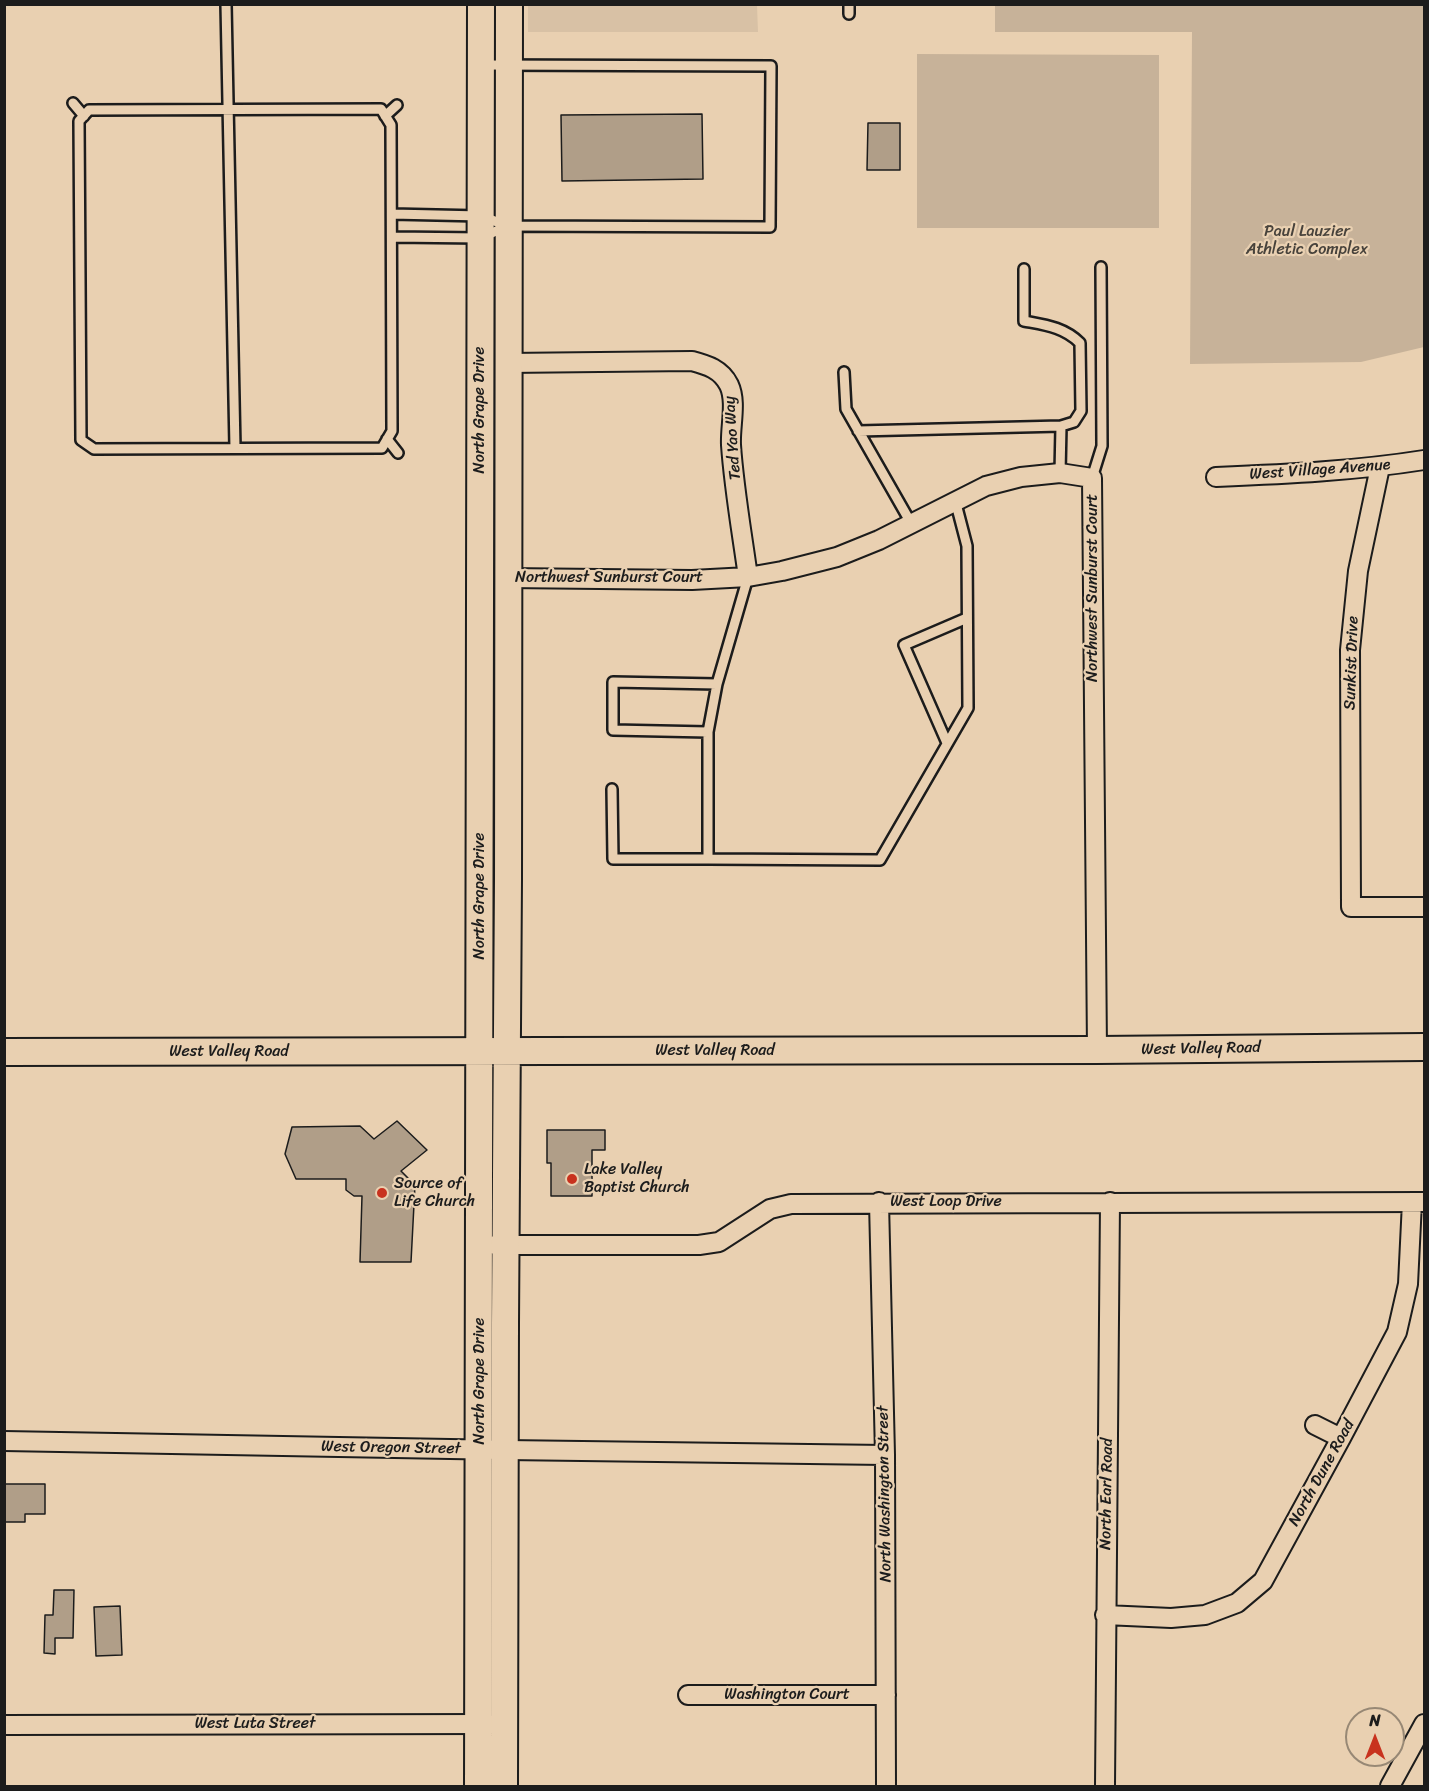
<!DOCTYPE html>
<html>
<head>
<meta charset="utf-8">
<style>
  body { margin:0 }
  #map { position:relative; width:1429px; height:1791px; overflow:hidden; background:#e9d0b1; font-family:Sriracha,sans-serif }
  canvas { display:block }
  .frame { position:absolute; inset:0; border:6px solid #1c1c1c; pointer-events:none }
  .north { position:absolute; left:1345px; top:1707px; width:60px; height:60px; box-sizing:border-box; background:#e9d0b1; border:2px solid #978875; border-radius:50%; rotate:0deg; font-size:16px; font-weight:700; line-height:24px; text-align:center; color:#1c1c1c }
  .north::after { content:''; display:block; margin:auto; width:21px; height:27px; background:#c8321e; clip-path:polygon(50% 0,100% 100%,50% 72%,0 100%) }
</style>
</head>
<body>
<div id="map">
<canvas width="1429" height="1791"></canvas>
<div class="frame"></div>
<div class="north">N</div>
</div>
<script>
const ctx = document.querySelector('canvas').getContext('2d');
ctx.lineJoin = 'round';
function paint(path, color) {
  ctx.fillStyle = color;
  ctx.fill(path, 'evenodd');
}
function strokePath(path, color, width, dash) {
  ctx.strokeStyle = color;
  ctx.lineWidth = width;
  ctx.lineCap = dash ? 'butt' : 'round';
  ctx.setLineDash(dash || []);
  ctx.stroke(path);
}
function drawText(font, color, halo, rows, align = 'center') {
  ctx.font = font + ' Sriracha,sans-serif';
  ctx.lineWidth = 4.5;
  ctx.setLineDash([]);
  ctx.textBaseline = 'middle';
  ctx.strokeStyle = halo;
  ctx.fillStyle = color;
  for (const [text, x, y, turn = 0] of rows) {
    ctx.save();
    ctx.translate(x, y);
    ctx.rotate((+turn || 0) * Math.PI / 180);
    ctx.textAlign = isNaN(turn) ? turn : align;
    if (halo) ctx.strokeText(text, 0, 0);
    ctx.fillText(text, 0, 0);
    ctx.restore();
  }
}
paint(new Path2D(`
  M528,5h229l1,27h-230z`), '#d8c1a5');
paint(new Path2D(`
  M995,5h429v342l-63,15 -171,2 2,-332h-197z
  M917,54l242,1v173h-242z`), '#c7b299');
const building = new Path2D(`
  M702,114l1,65 -141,2 -1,-66z
  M868,123h32v47h-33z
  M397,1121l30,29 -26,21 14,14 -4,77h-51l2,-66h-8l-8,-6v-11h-50l-11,-25 7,-27 68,-1 14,13z
  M547,1130h58v20h-13v46h-41v-33h-4z
  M4,1484h41v30h-20v8h-20z
  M54,1590h20l-1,48h-18v16l-11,-1 1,-38h8z
  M120,1606l2,49 -26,1 -2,-49z`);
paint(building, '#b09e88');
strokePath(building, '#1c1c1c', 1.5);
const lane = new Path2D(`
  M226,4l9,444
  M849,14v-10
  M73,103l11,13
  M381,109l10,16 1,306 -10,17 -288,1 -13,-9 -2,-319 10,-11z
  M385,116l12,-11
  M392,214l89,2 27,10 262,1 1,-161 -288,-1
  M392,237l89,1 26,-12
  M1024,269v52c21,4 40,6 56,22l1,68 -7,11 -13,4
  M844,372l2,37 65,114
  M858,431l203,-5 -1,47
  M387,439l11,14
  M1092,478l10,-32 -1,-179
  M748,577l-31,107 -9,48v127l172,1 88,-152 -1,-162 -12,-46
  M708,732l-95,-2v-48l104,2
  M947,743l-43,-98 63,-27
  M612,789l1,70h95`);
const street = new Path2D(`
  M507,363l185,-2c15,4 29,8 37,24 8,17 1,41 2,60 3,44 11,88 17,132
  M1380,467l-22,104 -8,79 1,257h73
  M1216,477c70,-3 139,-6 208,-17
  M507,578l185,2 56,-3 34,-6 55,-14 42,-17 107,-54 35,-9 39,-4 32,5 5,572
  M879,1202l6,253 1,331
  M495,1245h204l20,-3 51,-33 21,-5 633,-2
  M1315,1425l26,13
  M4,1441l502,9 379,5
  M1105,1615l66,3 34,-3 32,-12 26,-22 78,-143 56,-106 11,-48 4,-82
  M688,1695h198
  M4,1725l484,-1
  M1105,1786l5,-584
  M1390,1786l34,-62`);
const secondary = new Path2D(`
  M4,1052l1093,-2 327,-3
  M478,1786l3,-1782
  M504,1786l1,-464 3,-442 1,-876`);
strokePath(lane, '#1c1c1c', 14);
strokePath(street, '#1c1c1c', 22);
strokePath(secondary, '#1c1c1c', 30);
strokePath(lane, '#e9d0b1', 9);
strokePath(street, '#e9d0b1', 18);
strokePath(secondary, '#e9d0b1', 26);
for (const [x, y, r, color] of [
  [572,1179,6,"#c8321e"],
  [382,1193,6,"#c8321e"]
]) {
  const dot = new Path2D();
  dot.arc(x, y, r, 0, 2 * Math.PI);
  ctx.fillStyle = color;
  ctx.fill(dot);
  strokePath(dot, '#e9d0b1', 2);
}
drawText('16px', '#47423b', '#e9d0b1', [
  ["Paul Lauzier",1307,232],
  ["Athletic Complex",1307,250]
]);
drawText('16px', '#1c1c1c', '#e9d0b1', [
  ["North Grape Drive",480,410,-90],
  ["Ted Yao Way",733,438,-94],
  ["West Village Avenue",1320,470,-4],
  ["Northwest Sunburst Court",609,578],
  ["Northwest Sunburst Court",1093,588,-90],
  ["Sunkist Drive",1352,663,-88],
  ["North Grape Drive",480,896,-90],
  ["West Valley Road",1201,1049,-1],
  ["West Valley Road",715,1051],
  ["West Valley Road",229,1052],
  ["West Loop Drive",946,1202],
  ["North Grape Drive",480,1381,-90],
  ["West Oregon Street",391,1448,1],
  ["North Dune Road",1322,1473,-61],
  ["North Washington Street",885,1494,-91],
  ["North Earl Road",1107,1494,-89],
  ["Washington Court",787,1695],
  ["West Luta Street",255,1724]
]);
drawText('16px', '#1c1c1c', '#e9d0b1', [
  ["Lake Valley",584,1170],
  ["Baptist Church",584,1188],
  ["Source of",394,1184],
  ["Life Church",394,1202]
], 'left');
</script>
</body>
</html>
